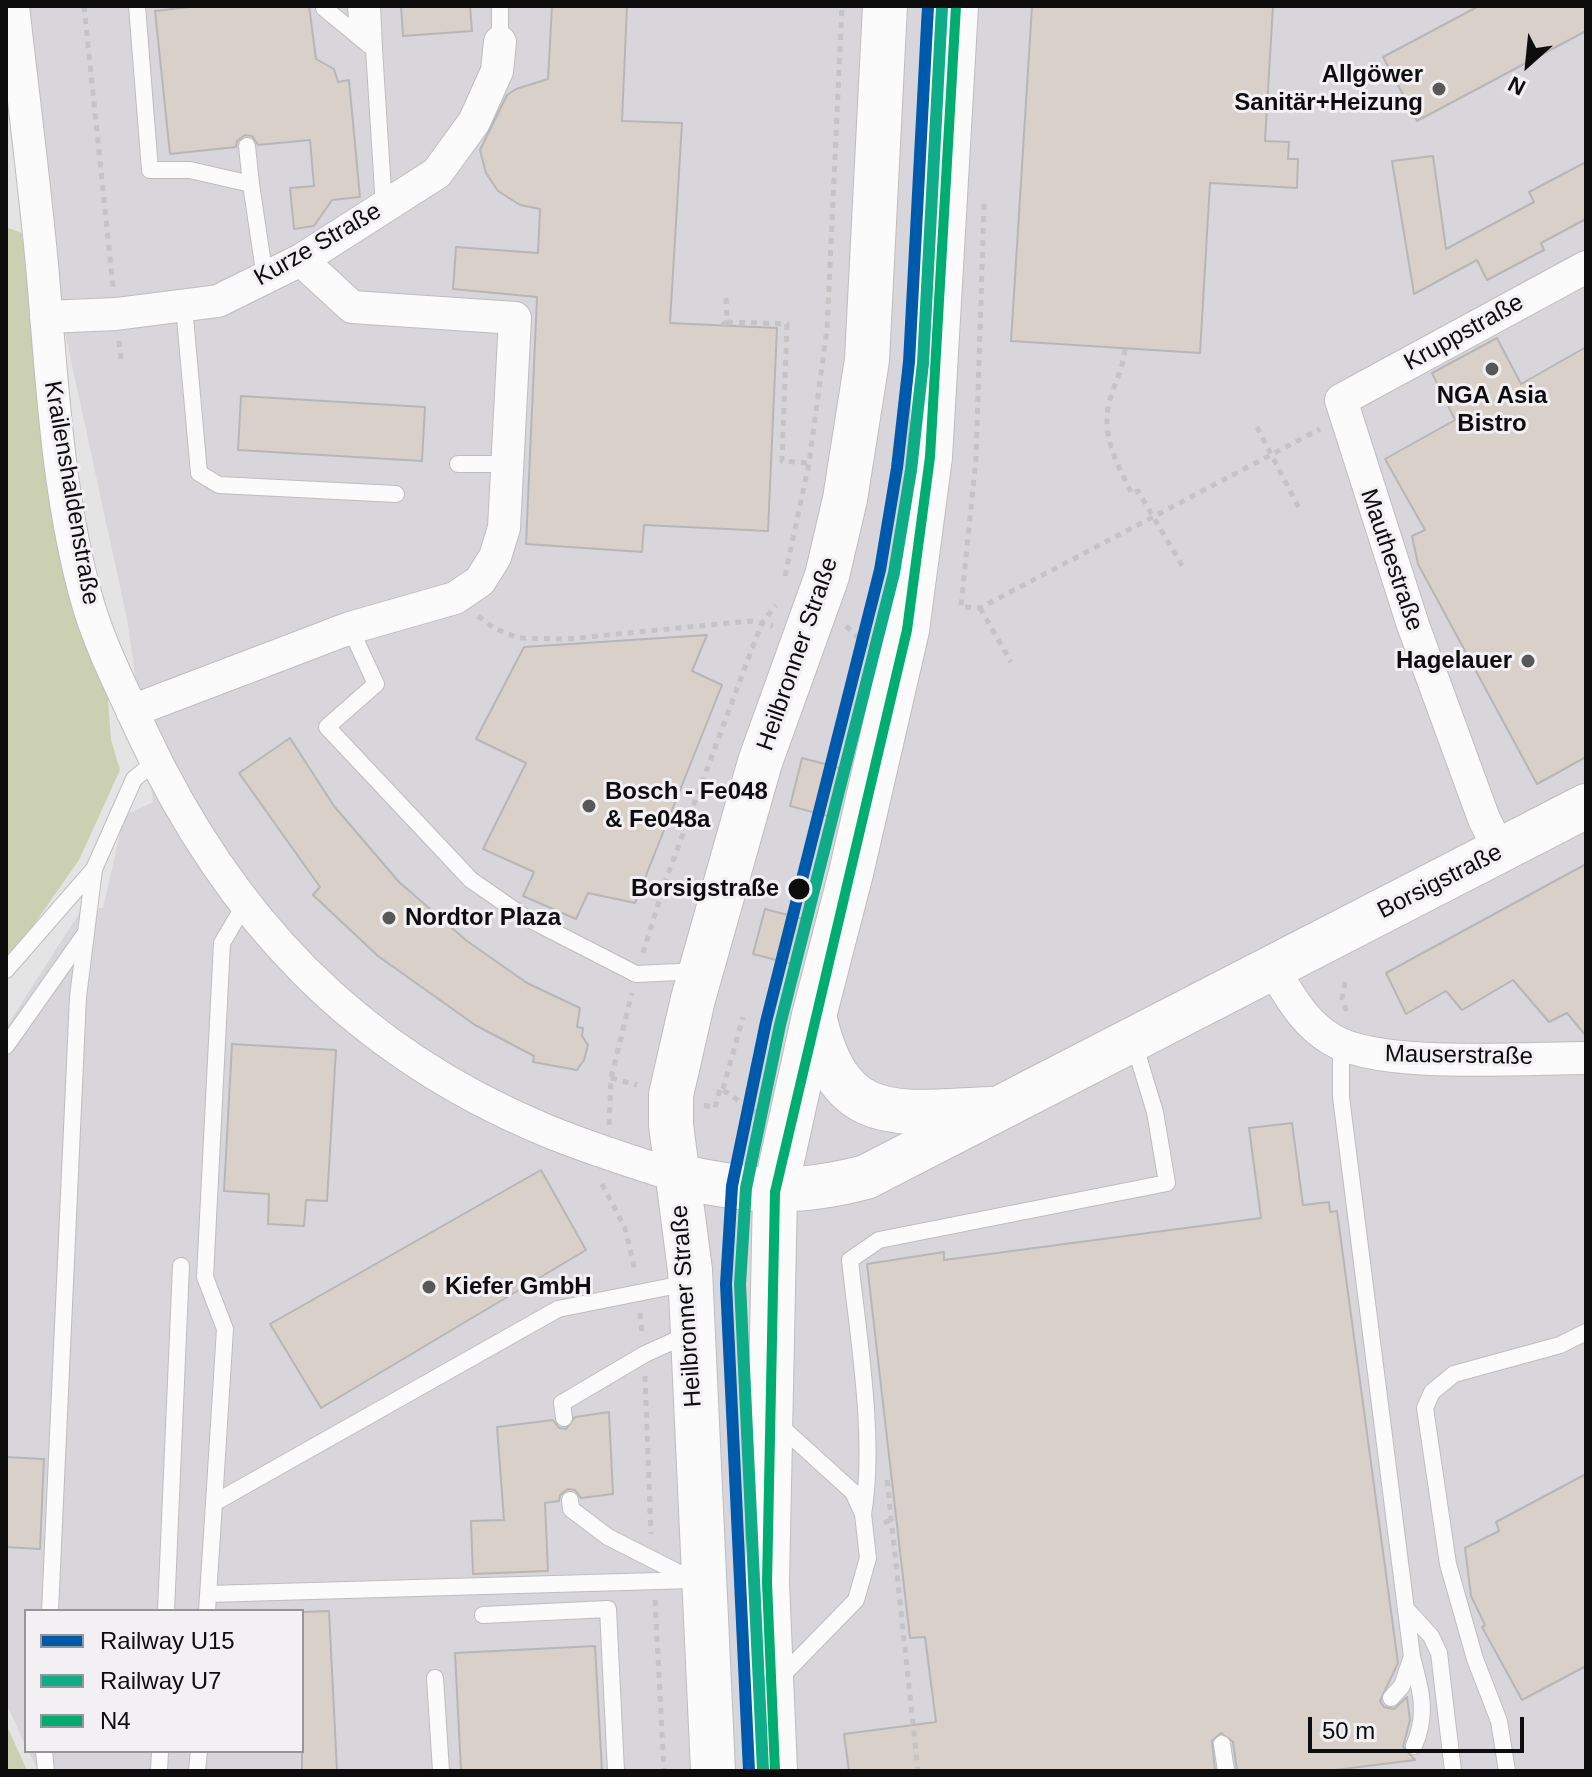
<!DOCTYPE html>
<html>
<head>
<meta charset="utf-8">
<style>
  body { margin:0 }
  #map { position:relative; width:1592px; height:1777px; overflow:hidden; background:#e4e4e5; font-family:Arial,sans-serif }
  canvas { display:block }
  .frame { position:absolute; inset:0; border:8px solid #0e0d0e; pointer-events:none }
  .legend { position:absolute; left:24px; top:1609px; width:280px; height:144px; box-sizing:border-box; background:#f2f0f3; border:2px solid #979597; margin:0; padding:10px 14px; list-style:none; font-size:24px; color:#0e0d0e }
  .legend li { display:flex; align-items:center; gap:16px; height:40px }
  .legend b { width:40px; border:2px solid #979597 }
  .north { position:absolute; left:1488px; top:24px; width:80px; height:80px; -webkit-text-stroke:6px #f2f0f3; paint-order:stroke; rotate:207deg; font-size:22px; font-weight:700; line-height:32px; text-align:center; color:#0e0d0e }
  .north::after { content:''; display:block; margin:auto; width:28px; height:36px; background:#0e0d0e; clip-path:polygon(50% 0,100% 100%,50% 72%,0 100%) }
  .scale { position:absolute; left:1308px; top:1717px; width:216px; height:36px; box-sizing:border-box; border:4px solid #0e0d0e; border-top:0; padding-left:10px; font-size:24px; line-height:28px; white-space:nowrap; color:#0e0d0e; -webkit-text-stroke:6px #f2f0f3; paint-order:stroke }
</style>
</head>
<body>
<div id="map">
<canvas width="1592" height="1777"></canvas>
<div class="frame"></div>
<ul class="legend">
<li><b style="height:10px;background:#005aab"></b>Railway U15</li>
<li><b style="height:10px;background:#0eac87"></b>Railway U7</li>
<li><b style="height:10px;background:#00ad70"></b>N4</li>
</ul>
<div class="north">N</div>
<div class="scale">50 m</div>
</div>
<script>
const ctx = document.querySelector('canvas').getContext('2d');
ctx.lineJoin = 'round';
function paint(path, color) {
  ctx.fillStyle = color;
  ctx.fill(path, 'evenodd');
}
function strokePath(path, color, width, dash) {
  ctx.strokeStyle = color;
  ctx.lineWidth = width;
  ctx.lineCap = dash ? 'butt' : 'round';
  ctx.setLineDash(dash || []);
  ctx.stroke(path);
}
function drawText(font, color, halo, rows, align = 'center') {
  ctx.font = font + ' Arial,sans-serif';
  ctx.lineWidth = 6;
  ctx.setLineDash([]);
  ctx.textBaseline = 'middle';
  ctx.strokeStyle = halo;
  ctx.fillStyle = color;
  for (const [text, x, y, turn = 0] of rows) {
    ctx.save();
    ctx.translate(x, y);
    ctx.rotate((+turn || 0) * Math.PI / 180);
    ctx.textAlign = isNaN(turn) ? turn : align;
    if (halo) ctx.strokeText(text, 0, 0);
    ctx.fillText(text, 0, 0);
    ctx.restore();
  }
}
paint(new Path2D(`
  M29,6h1557v1765h-1547l-11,-20h274v-140h-276v136l-20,-44v-676l76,-118 21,-1 21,-92 29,-14 -26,-183 -80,-369z`), '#d8d6db');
paint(new Path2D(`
  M6,227l16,6 84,441 5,66 9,30 -41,90 -73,104z
  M6,1724l20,44 2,3h-22z`), '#cbd0b2');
const building = new Path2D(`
  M198,6h111l7,53 18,10 4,13 11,-2 11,117 -28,3 -18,26 -20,3 -4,-41 24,-2 -4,-46 -52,5 -6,-9 -7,-1 -8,6 -1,6 -66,7 -15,-143z
  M401,6h69l2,25 -69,5z
  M552,6h75l-5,115 60,2 -12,200 107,5 -9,203 -124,-6 -2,27 -116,-8 11,-247 -84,-8 3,-42 82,6 2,-44 -20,-4 -22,-14 -12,-18 -6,-23 27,-55 9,-6 32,-10z
  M1032,6h241l-8,135 24,1 -1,17h10l-1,29 -87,-5 -10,170 -189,-12z
  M1479,6h107v25l-169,90 -34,-64z
  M1433,156l13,93 88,-47 -5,-10 57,-30v57l-45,24 3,7 -57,30 -10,-20 -63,34 -22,-133z
  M1497,338l24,46 65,-37v410l-49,27 -119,-220 -6,-28 13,-6 -40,-71 70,-39 -23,-47z
  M241,396l184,11 -3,54 -184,-11z
  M707,635l-15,36 30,14 -87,218 -47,-10 -12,26 -53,-23 11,-24 -51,-23 43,-86 -50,-24 48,-92z
  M290,738l44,68 65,76 68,59 60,42 53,25 -3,19 6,1 -1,8 6,9 -4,15 -7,10 -44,-8 1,-6 -59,-31 -97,-69 -65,-61 7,-8 -81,-114z
  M802,758l46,12 -13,48 -45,-12z
  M1586,864v172l-19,-23 -18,9 -36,-42 -51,30 -16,-19 -40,23 -20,-41z
  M765,909l46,12 -12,45 -46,-12z
  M232,1044l104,6 -9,151 -21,-1 -2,26 -36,-2 1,-30 -45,-3z
  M1292,1123l11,82 26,-3 1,10 7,-1 61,452 -18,38 4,6 10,2 13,-12 3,23 -7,27 12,13 -88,11h-90l-4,-29 -12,-9 -9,8 3,30h-366l-5,-37 92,-12 -11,-85 -15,1 -43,-374 77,-12v8l317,-42 -12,-90z
  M541,1170l45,80 -265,158 -51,-84z
  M609,1412l4,82 -32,4 -6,-8 -7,-1 -8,6 -1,6 -14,2 3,68 -75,3 -2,-53 33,-1 -7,-93 56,-7 6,8 7,1 9,-12z
  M6,1457l38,2 -4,90 -34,-2z
  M1586,1474v192l-64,34 -40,-73 3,-2 -14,-29 -6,-48 34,-17 -3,-9z
  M329,1611l8,160h-35v-159z
  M595,1646l7,125h-141l-6,-118z`);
paint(building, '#d9d0c9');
strokePath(building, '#b7b6b7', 2);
const service = new Path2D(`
  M137,6l13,164h40l61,14 14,94
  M356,6l2,29
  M372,6l2,43
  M324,8l50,41 10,158
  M500,42v-36
  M247,146l4,38
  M184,307l15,166 20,12 177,9
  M458,464h49
  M350,628l26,56 -49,43 144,153 52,36 113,58 64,-3
  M6,970l88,-101 40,-90 22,-18
  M1341,1044v53l71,560c9,33 16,57 2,89
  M6,1046l79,-112
  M564,1418l-2,-15 83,-49 44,-20
  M778,1424l75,68 10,22 5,44 -12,42 -78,80
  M570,1500l1,9 37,28 81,41
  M214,1503l11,-174 -20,-52 17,-334 23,-39
  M863,1514c13,-73 -5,-179 -13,-254l29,-20 288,-57 -12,-71 -22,-72
  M208,1594l485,-14
  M1407,1610l24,26 8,17 14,118
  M50,1611l28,-614 16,-128
  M166,1611l15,-345
  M207,1611l7,-108 344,-194 130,-26
  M483,1615l125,-6 8,162
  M435,1678l6,93
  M1391,1698l11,-12 9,-27
  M44,1751l2,20
  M159,1771l1,-20
  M197,1771l2,-20
  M1507,1771l-8,-50 -24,-62 -27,-95 -23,-156 7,-16 22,-18 106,-29 26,-13`);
const minor = new Path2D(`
  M13,6c10,90 22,180 30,270 9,107 15,224 45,328 13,44 35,86 54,128 86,185 213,319 403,398 43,18 88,32 132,46
  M46,317l70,-3 102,-13 83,-41 136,-87 37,-51 23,-51 3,-29
  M132,711l218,-83 105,-30 25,-17 15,-24 9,-29 11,-210 -163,-11 -51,-47
  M1500,851l-16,-32 -71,-194 -72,-225 245,-133
  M1273,969c17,27 30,53 58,70 47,30 195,19 255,19`);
const secondary = new Path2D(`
  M814,1016c26,112 80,97 176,93
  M677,1176c73,16 116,20 189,1l720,-371`);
const primary = new Path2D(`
  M713,1771l-23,-501 -19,-145v-30l22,-96 67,-237 67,-186 18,-77 22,-139 18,-354
  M775,1771l-8,-188 8,-391 39,-176 37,-143 56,-243 23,-173 26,-451`);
strokePath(service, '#bdbdbd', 18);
strokePath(minor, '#bdbdbd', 34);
strokePath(secondary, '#bdbdbd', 46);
strokePath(primary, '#bdbdbd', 46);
strokePath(new Path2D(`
  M84,6l29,281
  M984,204l-8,254 -15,149 19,1 340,-179
  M727,322l60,2 -5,137 27,2
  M722,325l5,-3 -1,-25
  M119,341l2,18
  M1125,349c-2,20 -11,35 -16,54 -8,33 9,63 23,91l6,-3 45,76
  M1257,427l42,81
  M785,576l24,-113 18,-134 15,-323
  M980,608l31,54
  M478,616l16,12 24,10 49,1 183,-18 23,5
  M846,626l22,21
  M643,953l21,-68 87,-234 11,-28 14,-18
  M1345,982l-3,17 5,13
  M611,1078l26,7
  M723,1089l20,-72
  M704,1105l11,3 5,-20 38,26
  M609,1125l2,-47 21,-85
  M602,1184l23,44 10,43
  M640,1313l2,22
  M645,1376l6,158
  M884,1523l11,-5
  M655,1600l9,171`), '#c4c4c4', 5, [6, 6]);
strokePath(service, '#fbfbfb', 16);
strokePath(minor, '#fbfbfb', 32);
strokePath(secondary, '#fbfbfb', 44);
strokePath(primary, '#fbfbfb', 44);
const serviceBridge = new Path2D(`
  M1222,1744l4,27`);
strokePath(serviceBridge, '#bdbdbd', 18, []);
strokePath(new Path2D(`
  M887,1480l31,291`), '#c4c4c4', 5, [6, 6]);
strokePath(serviceBridge, '#fbfbfb', 16);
strokePath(new Path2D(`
  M775,1771l-8,-188 8,-391 132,-562 23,-173 26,-451`), '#00ad70', 10);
strokePath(new Path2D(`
  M749,1771l-23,-487 6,-98 34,-164 114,-452 17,-102 12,-106 19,-356`), '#005aab', 12);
strokePath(new Path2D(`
  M763,1770l-23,-486 6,-96 34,-163 114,-452 17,-103 12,-107 19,-356`), '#0eac87', 12);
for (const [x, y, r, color] of [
  [1439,89,8,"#595859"],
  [1492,369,8,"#595859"],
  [1528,661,8,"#595859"],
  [589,806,8,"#595859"],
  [799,889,12,"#0e0d0e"],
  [389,918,8,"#595859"],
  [429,1287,8,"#595859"]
]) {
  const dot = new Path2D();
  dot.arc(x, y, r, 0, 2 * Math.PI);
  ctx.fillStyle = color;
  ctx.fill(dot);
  strokePath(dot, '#f2f0f3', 3);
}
drawText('bold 24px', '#0e0d0e', '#f2f0f3', [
  ["Allgöwer",1423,75,"right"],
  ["Sanitär+Heizung",1423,103,"right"],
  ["NGA Asia",1492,396,"center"],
  ["Bistro",1492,424,"center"],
  ["Hagelauer",1512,661,"right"],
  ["Bosch - Fe048",605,792],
  ["& Fe048a",605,820],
  ["Nordtor Plaza",405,918],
  ["Kiefer GmbH",445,1287]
], 'left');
drawText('24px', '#0e0d0e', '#f2f0f3', [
  ["Kurze Straße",318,245,-30],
  ["Kruppstraße",1464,333,-29],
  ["Krailenshaldenstraße",71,493,80],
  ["Mauthestraße",1391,560,71],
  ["Heilbronner Straße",798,654,-71],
  ["Borsigstraße",1440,882,-27],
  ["Mauserstraße",1459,1056,1],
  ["Heilbronner Straße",687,1306,-94]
]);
drawText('bold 24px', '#0e0d0e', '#f2f0f3', [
  ["Borsigstraße",779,889]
], 'right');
</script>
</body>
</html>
